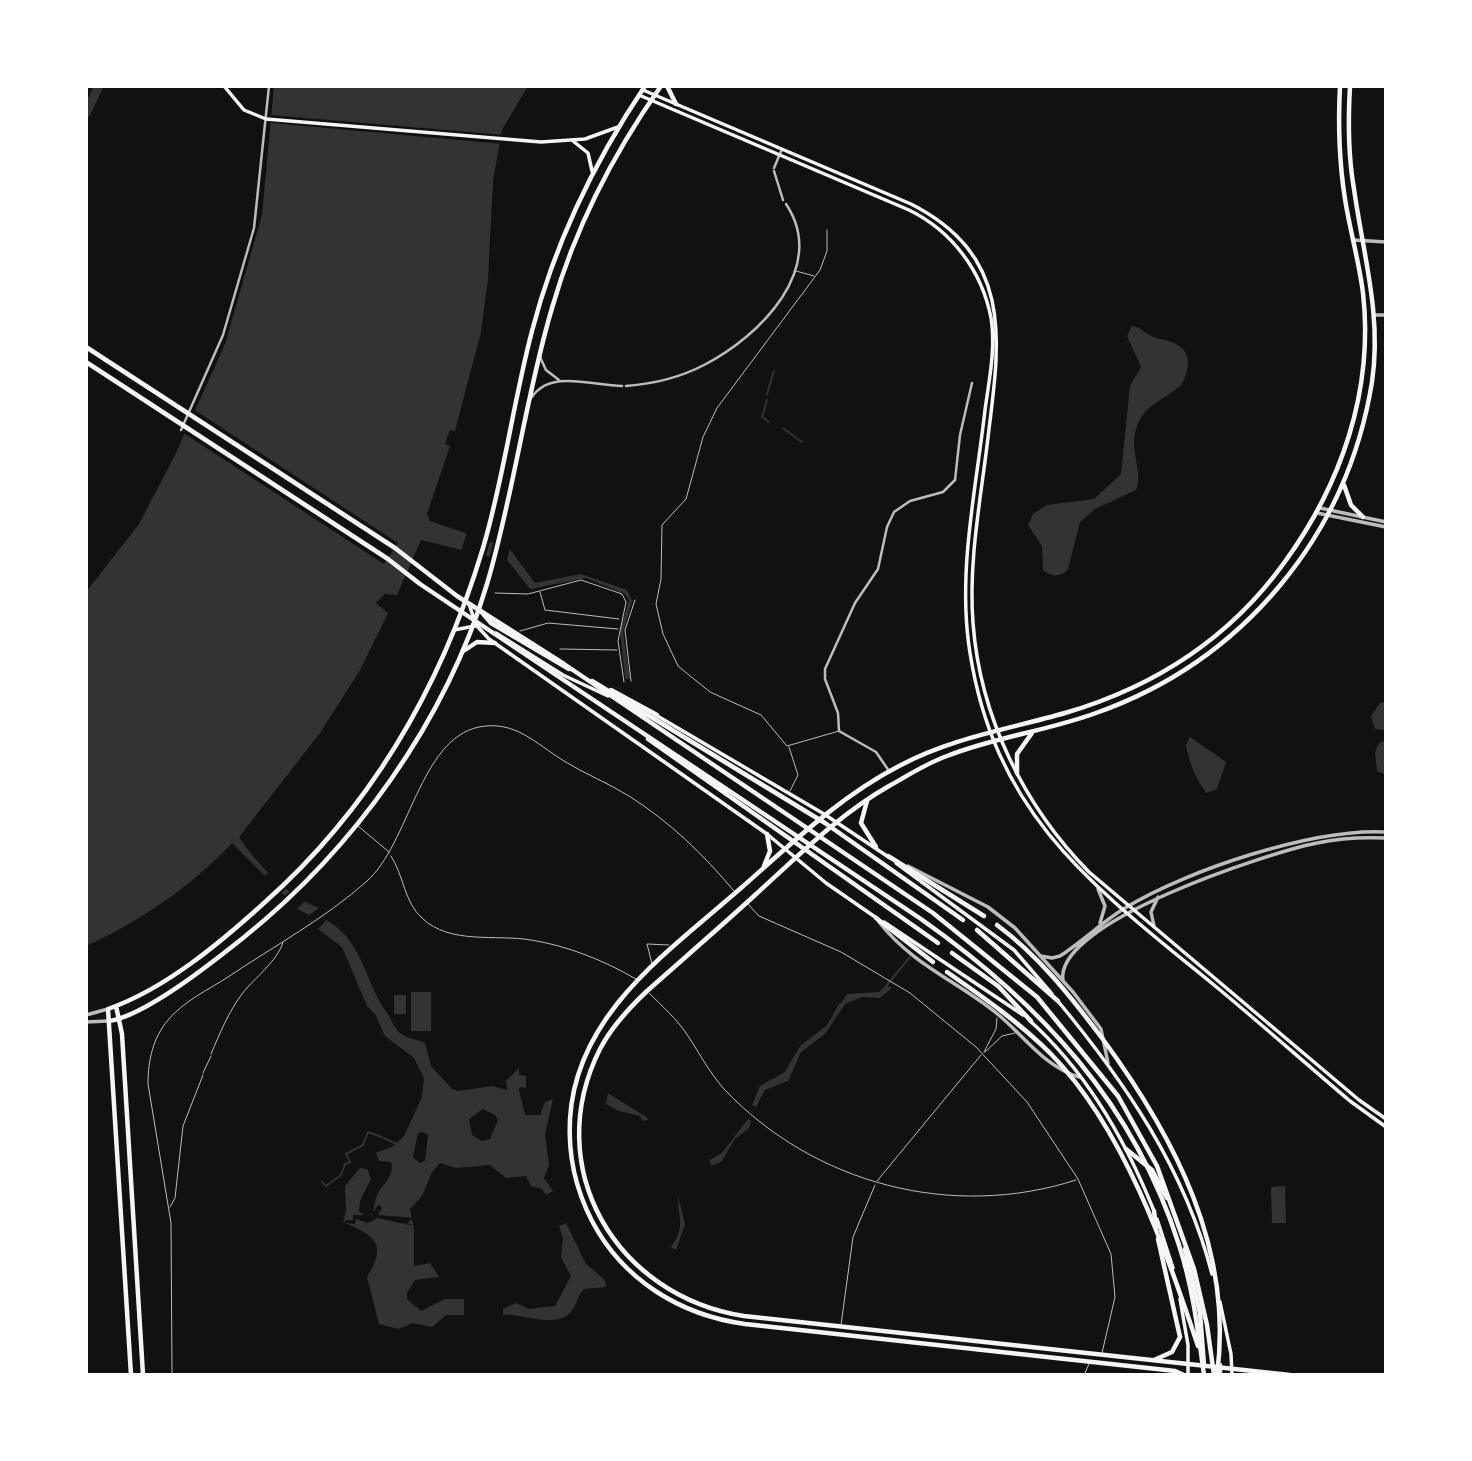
<!DOCTYPE html>
<html>
<head>
<meta charset="utf-8">
<style>
  body { margin:0 }
  #map { position:relative; width:1472px; height:1461px; overflow:hidden; background:#111; font-family:Quicksand,sans-serif }
  canvas { display:block }
  .frame { position:absolute; inset:0; border:88px solid #fff; pointer-events:none }
</style>
</head>
<body>
<div id="map">
<canvas width="1472" height="1461"></canvas>
<div class="frame"></div>
</div>
<script>
const ctx = document.querySelector('canvas').getContext('2d');
ctx.lineJoin = 'round';
function paint(path, color) {
  ctx.fillStyle = color;
  ctx.fill(path, 'evenodd');
}
function strokePath(path, color, width, dash) {
  ctx.strokeStyle = color;
  ctx.lineWidth = width;
  ctx.lineCap = dash ? 'butt' : 'round';
  ctx.setLineDash(dash || []);
  ctx.stroke(path);
}
paint(new Path2D(`
  M274,86h254l-26,44 -9,51 -5,98 -7,53 -26,99 -5,-1 -5,14 5,2 -23,68 3,7 79,27 26,35 46,-9 46,16 5,11 -9,31 7,47h-5l-5,-49 9,-30 -4,-6 -39,-16 -56,11 -22,-28 -87,-21 -24,55 -12,-1 -9,9 12,10 -28,57 -40,63 -81,104c17,26 49,60 80,71l-10,7 -10,-5 -67,-67c-40,43 -93,79 -146,103v-354l53,-68 35,-67 51,-113 37,-129z
  M1132,326c10,1 14,9 24,12 20,4 36,10 31,33 -2,6 -3,11 -7,15 -15,14 -35,18 -43,40 -9,24 7,46 -1,64l-41,19 -15,13 -12,47c-7,9 -17,8 -25,1l-1,-24 -14,-21 5,-11 14,-9 47,-6 27,-25 9,-88 11,-19 -14,-31z
  M1386,701v29l-11,-1 -4,-13 9,-13z
  M1190,737l36,25 -9,27 -10,4c-11,-11 -18,-32 -21,-48z
  M1386,740v35l-9,-4 -2,-19 4,-9z
  M326,920c36,19 39,61 59,90 6,7 8,17 15,23 7,6 17,6 25,10l6,23 21,23 6,2 34,-5 15,4 -1,-9 13,-13v7l7,1v12l-6,-1 -1,3 6,25h15l5,-13 8,-3 -8,35 4,31 -5,13 9,13 -7,4 -4,-6 -11,-3 -5,-10 -20,2 -16,-13 -34,3 -16,-5 -8,9 -10,24 -12,13 4,20v37l16,-3 9,14 -24,3 -8,13v6l14,12 24,-12h19v16h-18l-14,12 -19,-4 -15,6 -19,-5 -12,-47c23,-36 4,-42 -24,-55l3,-12 -1,-24 15,-18 7,1 4,10 -11,22 -1,10 6,5 8,-3c1,-6 2,-13 4,-18 6,-12 18,-18 14,-33l-12,-1 -3,-8 18,-7 10,-10 18,-39 2,-19 -10,-20 -29,-22 -10,-22 -8,-8 -25,-59 -24,-18zM483,1109l12,6 3,5 -8,19 -8,2 -10,-6 -3,-16zM423,1132l5,3 -3,26 -5,2 -7,-6 5,-24z
  M886,985l6,3 -12,10 -18,-1 -17,7 -20,30 -24,18 -13,29 -23,9 -9,17 -4,-2 8,-19 25,-14 15,-26 26,-20 21,-32 32,-2z
  M411,992h20v39h-20z
  M394,995h12v19h-12z
  M608,1093l41,26 -6,2 -3,-5 -21,-5 -13,-7z
  M748,1119l3,2 -2,7 -14,11 -14,23 -10,4 -1,-6 12,-7z
  M1285,1186l1,37h-14l-1,-36z
  M678,1196l7,28 -9,26 -5,-3c15,-19 7,-30 7,-51z
  M566,1223l20,41 19,16 1,7 -22,2c-7,7 -8,18 -14,24 -17,16 -47,0 -67,2v-6l13,-6 13,6 26,-3 16,-30 -10,-19 2,-19 -4,-12z`), '#333');
paint(new Path2D(`
  M271,115l233,20 -1,9 -232,-21z
  M193,409l205,134 -14,21 -202,-132z
  M467,532l24,6 -6,20 -24,-6z
  M494,539l17,6 -5,19 -17,-5z
  M272,869l17,17 -10,9 -17,-16z
  M292,889l13,12 -10,10 -13,-12z
  M379,1204l3,4 -4,7 36,3 -7,5 7,3 -36,-8 -10,5 -12,-4 -1,5 -10,-1v-3h8v-5h18z`), '#111');
strokePath(new Path2D(`
  M767,394l7,-23
  M767,400l-5,17 7,5
  M783,428l19,14
  M886,986l24,-29
  M833,1017l7,-13
  M384,1138l13,6
  M346,1154l17,-9 5,-13 14,5
  M322,1182l4,4 15,-11 4,-11 5,-2 -3,-6`), '#333', 2);
strokePath(new Path2D(`
  M86,113l13,-27`), '#333', 9);
strokePath(new Path2D(`
  M827,230v21l-7,19 -103,138 -14,29 -17,62 -24,26 -1,54 -5,25 7,30 15,32 32,26 51,23 26,31 52,-15
  M796,271l18,5
  M540,592l5,18 74,9
  M495,593l33,1 53,-14 41,14 4,8 -8,39 6,41
  M520,631l28,-8 70,6
  M560,649l57,1
  M631,681l-6,-51 10,-30
  M789,747l9,28 -8,16
  M358,826l31,26
  M391,856c13,20 13,46 31,62 28,27 74,16 109,22 37,6 72,20 105,39
  M748,904l11,12 82,36 69,41 66,54 51,55 51,77 33,75 4,43 -13,56
  M652,964l-5,-20 22,1
  M649,993c14,14 28,26 39,43 12,18 21,36 36,53 90,95 228,131 352,91
  M984,1052l12,-23 1,-11
  M985,1052l17,-16 13,-3
  M211,1054c9,-21 17,-41 31,-60 12,-16 36,-33 41,-52
  M203,1073l8,-17
  M877,1181l104,-126
  M170,1207l5,-9 8,-72 20,-51
  M841,1325l12,-88 22,-52
  M172,1375l-1,-152 -23,-139c0,-24 5,-46 20,-64 16,-19 40,-30 60,-43 46,-31 98,-59 139,-96 42,-37 53,-142 112,-154 36,-7 56,16 85,34 21,13 44,22 65,35 41,26 74,58 105,95
  M1084,1375l5,-11`), '#bcbcbc', 1);
strokePath(new Path2D(`
  M774,168l8,-19
  M774,171l9,29
  M540,357l6,13 13,10
  M626,386c27,-2 55,-9 78,-21 55,-28 125,-97 82,-161
  M532,397c19,-28 61,-11 90,-11
  M181,430l42,-95 31,-107 15,-142
  M889,771l-13,-19 -37,-21 -1,-18 -13,-34v-10l30,-66 23,-34 9,-42 7,-15 16,-11 33,-9 12,-12 5,-45 12,-52`), '#bcbcbc', 2.5);
strokePath(new Path2D(`
  M1353,240l33,2
  M1375,315h11
  M1320,508l66,14
  M1317,513l69,14
  M908,866l80,41 27,21 58,64 28,37 7,34
  M1098,889l7,17 -5,17
  M879,922c34,43 76,58 116,90 28,22 49,55 84,65
  M1154,926l-3,-14 7,-15
  M1041,956l11,2 8,-2c23,-15 42,-34 65,-48 62,-38 189,-80 261,-76
  M1063,981c-10,-59 208,-129 254,-138 23,-5 46,-6 69,-5
  M86,1015l22,-6
  M86,1022l22,-1`), '#bcbcbc', 3.5);
strokePath(new Path2D(`
  M224,86l20,24 22,9 275,23 44,-3 33,-12
  M643,90l268,114c100,51 90,131 78,225 -7,64 -21,130 -16,194 7,94 51,183 116,249l270,228 27,19
  M639,95l270,115c43,21 73,61 82,108 5,30 -2,62 -6,92 -9,80 -28,163 -15,243 26,164 124,234 244,332 46,38 91,78 136,116l36,26
  M573,141l15,12 4,18
  M469,604l7,21 13,14 278,195 59,49 52,36
  M454,630l26,-5
  M496,633l67,42 45,21
  M654,714l170,100 66,44
  M896,863l118,87 38,44
  M884,922l139,93
  M1057,1000c68,82 128,169 155,274
  M1029,1020c57,51 97,121 125,191
  M1157,1219l16,49
  M1180,1299l8,46v30
  M1220,1302l11,52 1,21`), '#f5f5f5', 3.5);
strokePath(new Path2D(`
  M667,86l9,18
  M1344,485l7,20 12,12
  M479,609l12,14 78,46
  M462,652l15,-10 18,1
  M611,690l46,25
  M1017,773v-19l15,-21
  M867,801l-6,22 15,24
  M764,866l6,-15 -3,-17
  M116,1006l6,28 21,341
  M109,1021c36,-5 104,-59 134,-83 111,-89 203,-217 244,-354 27,-91 38,-185 65,-276 23,-80 61,-154 109,-222
  M1126,1149l26,21 15,28
  M1154,1211l2,16
  M1185,1249l15,64 4,52
  M1154,1360l18,-8 8,-15 -22,-98
  M1220,1365v10
  M131,1375l-23,-366c57,-20 112,-66 156,-106 107,-95 178,-218 219,-355 21,-71 30,-145 49,-217 23,-89 62,-169 113,-245
  M1184,1375l-9,-4 -430,-47c-65,-9 -122,-44 -153,-103 -16,-31 -24,-67 -22,-102 6,-105 98,-167 171,-231 50,-44 98,-91 158,-122 52,-28 110,-37 166,-53 89,-26 164,-74 219,-150 57,-78 90,-172 79,-270 -4,-32 -13,-62 -18,-94 -6,-38 -7,-75 -5,-113
  M1290,1375l-546,-59c-128,-20 -204,-148 -144,-267 12,-23 29,-41 47,-58 36,-32 72,-63 107,-95 43,-39 84,-81 135,-110 18,-10 38,-23 58,-30 48,-19 100,-25 149,-43 147,-52 251,-177 276,-331 10,-67 -9,-128 -18,-193 -6,-34 -6,-69 -4,-103`), '#f5f5f5', 4.5);
strokePath(new Path2D(`
  M86,347l309,201 62,48 107,68 369,249 104,84 81,99 39,70 37,103 13,56 7,50
  M86,362l302,197 32,25 501,335c119,84 213,184 258,326 14,43 19,86 25,130
  M592,681l233,142 138,97
  M648,739l290,204
  M888,856l96,60
  M876,918l57,44
  M997,925c42,31 74,72 105,113 72,98 132,211 115,337
  M977,930l81,71
  M952,953l46,33 33,35
  M947,972c36,25 72,50 104,82 73,75 114,194 147,292`), '#f5f5f5', 4.5);
</script>
</body>
</html>
